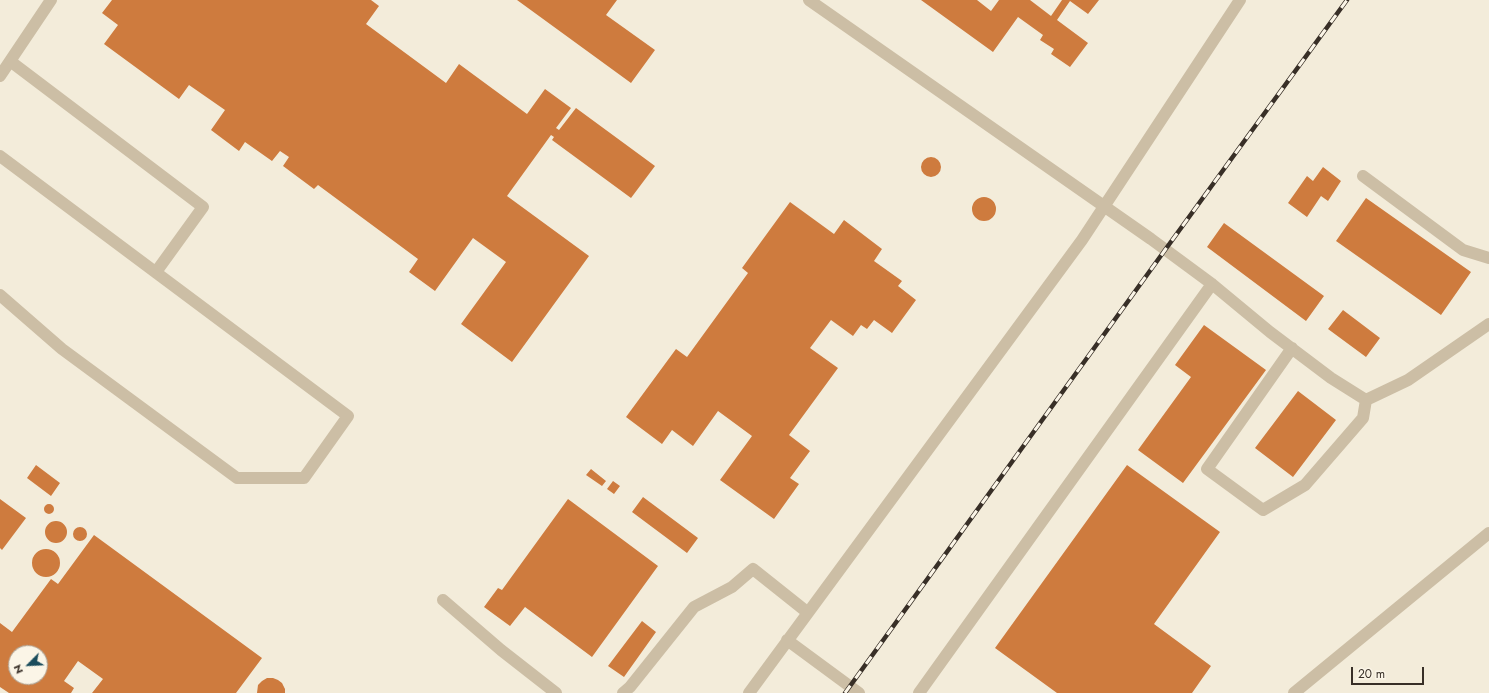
<!DOCTYPE html>
<html>
<head>
<meta charset="utf-8">
<style>
  body { margin:0 }
  #map { position:relative; width:1489px; height:693px; overflow:hidden; background:#f3ecda; font-family:Jost,sans-serif }
  canvas { display:block }
  .north { position:absolute; left:8px; top:645px; width:40px; height:40px; box-sizing:border-box; background:#fbf5e7; border:1px solid #ada69a; border-radius:50%; rotate:246deg; font-size:11px; font-weight:700; line-height:16px; text-align:center; color:#382f27 }
  .north::after { content:''; display:block; margin:auto; width:14px; height:18px; background:#1a4c5c; clip-path:polygon(50% 0,100% 100%,50% 72%,0 100%) }
  .scale { position:absolute; left:1351px; top:667px; width:73px; height:18px; box-sizing:border-box; border:2px solid #382f27; border-top:0; padding-left:5px; font-size:12px; line-height:14px; white-space:nowrap; color:#382f27; -webkit-text-stroke:3px #fbf5e7; paint-order:stroke }
</style>
</head>
<body>
<div id="map">
<canvas width="1489" height="693"></canvas>
<div class="north">N</div>
<div class="scale">20 m</div>
</div>
<script>
const ctx = document.querySelector('canvas').getContext('2d');
ctx.lineJoin = 'round';
function fill(path, color) {
  ctx.fillStyle = color;
  ctx.fill(path, 'evenodd');
}
function poly(rows) {
  const path = new Path2D();
  for (const r of rows) {
    if (r.length === 3) {
      path.moveTo(r[0] + r[2], r[1]);
      path.arc(r[0], r[1], r[2], 0, 2 * Math.PI);
      continue;
    }
    path.moveTo(r[0], r[1]);
    for (let i = 2; i < r.length; i += 2) path.lineTo(r[i], r[i + 1]);
  }
  return path;
}
function strokePath(path, color, width, dash) {
  ctx.strokeStyle = color;
  ctx.lineWidth = width;
  ctx.lineCap = dash ? 'butt' : 'round';
  ctx.setLineDash(dash || []);
  ctx.stroke(path);
}
const building = poly([
  [112,0,371,0,379,6,366,24,446,83,459,64,527,114,545,89,571,108,556,128,559,130,576,108,655,166,631,198,552,140,554,137,551,135,507,196,589,256,512,362,461,324,506,262,473,238,435,291,409,272,418,259,318,185,314,189,283,166,289,157,280,151,272,161,245,142,239,151,211,130,225,110,189,85,179,99,104,44,118,25,102,13],
  [517,0,617,0,606,15,655,50,631,83],
  [921,0,977,0,991,11,999,0,1030,0,1051,16,1062,0,1099,0,1088,14,1070,1,1057,20,1088,43,1070,67,1051,54,1054,49,1040,40,1043,35,1018,17,993,52],
  [931,167,10],
  [1323,167,1341,181,1328,201,1321,196,1307,217,1288,203,1307,176,1313,181],
  [984,209,12],
  [1366,198,1471,272,1441,315,1336,241],
  [790,202,834,234,844,220,882,249,874,261,902,281,898,286,916,300,892,333,874,320,867,329,861,325,853,336,831,320,810,348,838,368,789,435,810,451,790,478,799,484,774,519,720,480,752,436,718,411,693,446,672,430,662,444,626,417,676,349,687,357,748,273,742,268],
  [1224,223,1324,296,1306,321,1207,247],
  [1343,310,1380,338,1366,357,1328,329],
  [1204,325,1266,370,1183,483,1138,450,1191,377,1175,365],
  [1298,391,1336,420,1293,477,1255,448],
  [36,465,60,483,51,496,27,478],
  [1127,465,1220,532,1154,624,1211,666,1192,693,1057,693,995,648],
  [591,469,606,481,602,486,586,475],
  [613,481,620,486,614,494,607,489],
  [643,497,698,538,687,553,632,512],
  [0,499,26,518,2,550,0,548],
  [568,499,658,566,592,657,525,607,510,626,484,607,498,588,502,590],
  [49,509,5],
  [56,532,11],
  [80,534,7],
  [94,535,262,658,236,693,92,693,103,679,78,661,64,681,74,688,71,693,9,693,0,687,0,623,12,632,51,579,58,584],
  [16,653,40,653,40,677,16,677],
  [46,563,14],
  [642,621,656,632,624,677,608,666],
  [267,678,273,678,278,680,282,683,285,689,285,693,257,693,258,685,262,681]
]);
const lane = poly([
  [809,0,1151,239,1212,284,1270,332,1331,378,1366,400,1408,380,1489,324],
  [10,61,203,207,156,272],
  [0,76,51,0],
  [0,156,348,416,304,478,237,478,62,349,0,295],
  [1363,176,1463,250,1489,258],
  [1292,348,1207,469,1263,510,1305,485,1363,418,1366,400],
  [443,600,501,650,556,693],
  [787,640,859,693],
  [623,693,630,687,694,607,732,587,753,569,807,612],
  [749,693,1082,240,1240,0],
  [919,693,1212,284],
  [1294,693,1489,533]
]);
const rail = poly([
  [845,693,1165,250,1347,0]
]);
fill(building, '#ce7b3e');
strokePath(lane, '#ccbea5', 12);
strokePath(rail, '#382f27', 4.5);
strokePath(rail, '#fbf5e7', 3, [9]);
</script>
</body>
</html>
